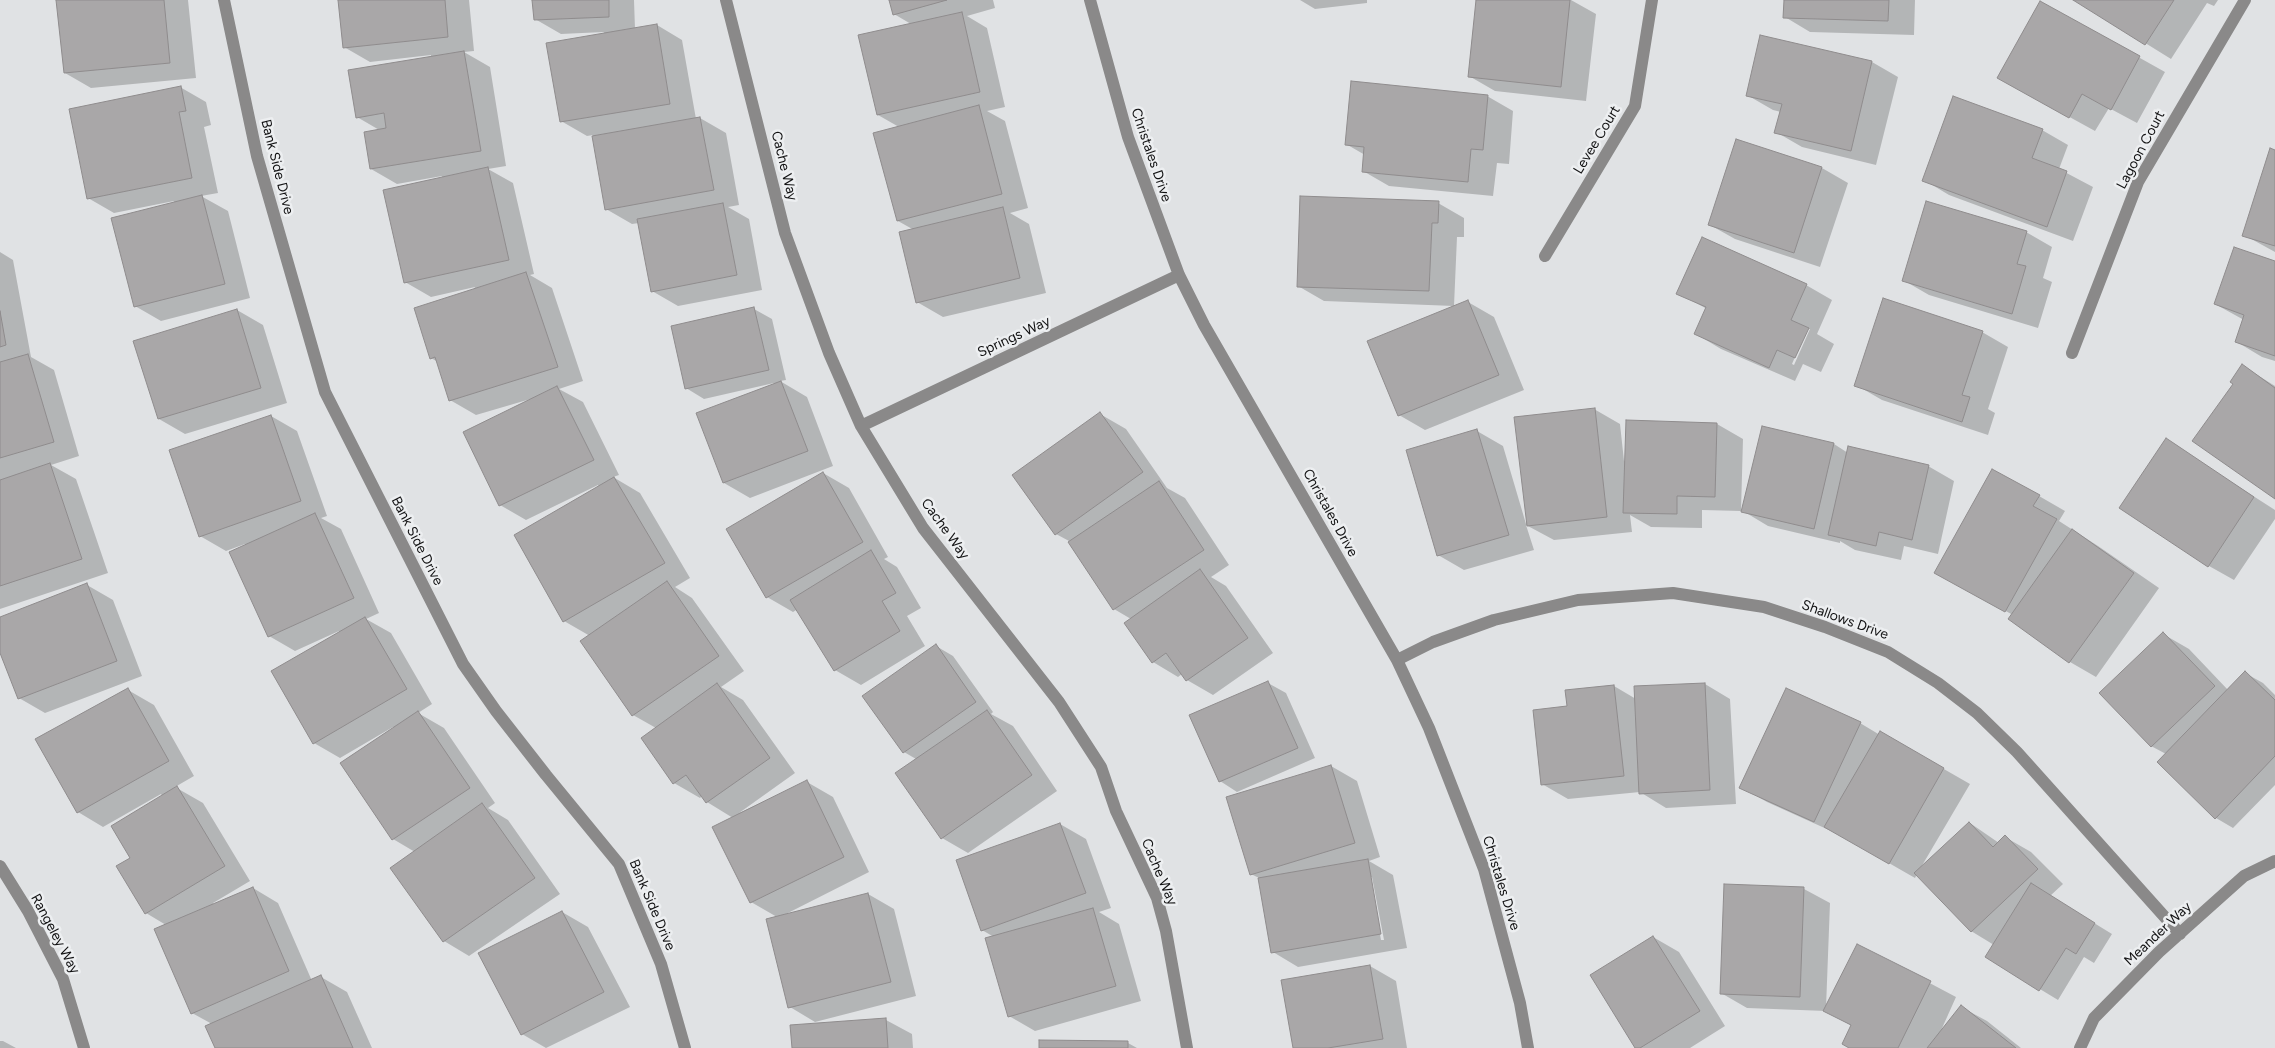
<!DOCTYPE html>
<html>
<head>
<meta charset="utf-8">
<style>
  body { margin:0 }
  canvas { display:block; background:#e0e2e4 }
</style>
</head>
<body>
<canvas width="2275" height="1048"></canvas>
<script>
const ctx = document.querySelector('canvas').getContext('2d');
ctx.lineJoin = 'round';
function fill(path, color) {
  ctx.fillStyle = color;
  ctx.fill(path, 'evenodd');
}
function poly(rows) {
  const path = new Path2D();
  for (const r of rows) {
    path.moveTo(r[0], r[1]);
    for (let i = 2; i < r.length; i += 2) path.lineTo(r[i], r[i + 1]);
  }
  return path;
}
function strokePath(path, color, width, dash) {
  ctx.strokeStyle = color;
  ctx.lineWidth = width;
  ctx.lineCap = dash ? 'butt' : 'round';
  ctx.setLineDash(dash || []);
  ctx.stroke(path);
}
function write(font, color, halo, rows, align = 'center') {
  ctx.font = font + ' Figtree,sans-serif';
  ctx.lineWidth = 5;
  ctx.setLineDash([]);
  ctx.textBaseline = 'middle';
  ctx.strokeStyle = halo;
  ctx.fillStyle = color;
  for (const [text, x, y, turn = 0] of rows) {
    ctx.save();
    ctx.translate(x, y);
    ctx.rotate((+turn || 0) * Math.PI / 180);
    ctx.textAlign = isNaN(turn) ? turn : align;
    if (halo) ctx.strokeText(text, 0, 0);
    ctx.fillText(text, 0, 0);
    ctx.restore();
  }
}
const shadow = poly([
  [58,0,188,0,196,78,91,88,65,73],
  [339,0,469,0,474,51,464,52,490,67,506,166,488,169,513,183,534,274,530,275,552,288,583,381,559,389,583,402,619,475,613,477,640,493,690,578,675,587,692,598,744,671,721,687,743,700,795,773,739,813,807,782,833,797,869,872,782,916,868,894,894,909,916,996,815,1022,790,1007,777,917,751,902,733,818,707,802,702,796,700,798,674,783,656,728,633,715,582,642,590,636,564,621,516,535,599,487,598,485,526,520,500,505,464,433,534,398,476,415,450,400,438,362,431,358,475,287,431,297,405,282,442,176,397,184,371,169,381,131,357,117,431,58,431,55,370,62,344,47],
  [534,0,634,0,635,29,657,25,682,40,696,119,700,118,726,133,739,205,728,207,749,219,762,290,678,306,652,291,639,223,632,224,606,209,593,135,587,136,561,121,604,32,561,34,535,19],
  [890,0,993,0,995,8,967,16,987,28,1005,107,987,111,1005,121,1028,208,1010,213,1029,224,1046,293,943,317,917,302,914,230,898,221,899,127,878,115,911,24,894,14],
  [1300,0,1367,0,1367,3,1315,9],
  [1477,0,1571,0,1596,14,1586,101,1495,91,1469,76],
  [1785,0,1915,0,1914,35,1810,32,1785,17],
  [2076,0,2218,0,2214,6,2207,3,2171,59],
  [2040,2,2165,72,2137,123,2109,108,2095,131,2024,92],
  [1761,36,1872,62,1898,77,1876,165,1802,147,1776,132,1781,112,1773,110,1747,95],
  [180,87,206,102,211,125,204,127,218,193,201,196,228,211,250,298,161,321,135,306,174,201,114,213,88,198],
  [1487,96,1513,111,1509,164,1497,163,1493,196,1389,186,1363,171,1365,155,1346,144],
  [2042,130,2068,145,2059,169,2093,187,2073,241,1949,195,1924,180],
  [1737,141,1822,168,1848,183,1820,267,1735,239,1710,225],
  [2275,151,2275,252,2244,235],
  [1438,203,1464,218,1464,237,1457,237,1454,306,1324,301,1298,286],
  [2026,232,2052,247,2043,278,2052,282,2038,328,1929,295,1903,280],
  [0,252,13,260,31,357,54,370,79,456,51,465,76,479,108,573,0,609],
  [2275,262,2275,361,2262,357,2237,342,2244,320,2215,304],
  [1806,285,1832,300,1817,334,1834,344,1821,372,1803,364,1795,381,1721,349,1696,334,1707,309,1678,293],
  [1807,329,1810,329,1794,365,1792,364],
  [1468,302,1494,317,1524,390,1425,430,1399,415],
  [754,309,772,319,786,380,780,381,807,397,833,466,750,498,724,483,774,383,704,399,686,388],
  [237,310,263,325,287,403,185,434,159,419],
  [1982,332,2008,347,1988,409,1995,413,1988,435,1882,400,1856,385],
  [2243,366,2275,386,2275,498,2235,383],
  [1594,409,1620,424,1624,461,1717,424,1743,439,1741,511,1702,510,1702,528,1651,527,1630,515,1632,532,1554,540,1526,525,1534,550,1464,570,1438,555,1477,431,1503,446,1526,524],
  [1100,414,1126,429,1167,488,1185,498,1229,565,1211,577,1226,586,1273,653,1213,695,1187,680,1182,674,1178,677,1153,662,1131,619,1114,609,1069,541,1056,534],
  [271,416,297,431,327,516,321,518,341,529,379,613,366,619,391,633,432,704,418,713,444,728,495,803,488,808,508,820,560,894,469,956,444,941,415,852,393,839,393,727,340,758,314,743,339,631,295,651,269,636,245,544,226,551,200,536],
  [2166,440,2275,510,2275,519,2234,580,2209,566],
  [1834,444,1848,453,1928,466,1954,481,1938,554,1904,546,1901,560,1855,550,1840,541,1840,543,1768,526,1743,511],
  [823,473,849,488,888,557,884,559,897,567,921,608,907,616,925,646,861,685,835,670,798,609,793,612,767,597],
  [2039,496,2065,511,2059,521,2098,546,2159,588,2096,677,2070,662,2010,619,2013,615,1962,587],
  [87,585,113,600,142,676,45,713,19,698,0,649,0,618],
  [2163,634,2189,649,2228,690,2245,673,2263,683,2275,695,2275,785,2233,828,2216,818,2166,754,2151,746],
  [936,646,953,656,993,712,991,714,1013,726,1057,791,968,853,942,838,916,759,904,752],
  [1268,683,1286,693,1315,758,1237,792,1220,781],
  [1705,684,1730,699,1736,804,1666,808,1640,792,1568,799,1542,784,1614,686,1636,699],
  [128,690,154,705,194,776,175,787,203,803,250,881,213,903,213,905,253,888,278,903,312,981,321,977,347,992,372,1048,216,1048,212,1024,192,1013,166,925,146,913,132,858,162,796,161,794,103,827,78,812],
  [1860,723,1880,735,1881,733,1970,784,1920,869,1970,823,1999,843,2005,837,2031,852,2063,884,2050,896,2112,934,2094,963,2084,957,2058,1000,1987,957,1994,945,1971,931,1917,874,1915,878,1840,835,1767,802,1741,787],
  [1331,766,1357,781,1380,857,1369,861,1393,875,1407,948,1298,967,1273,952,1259,878,1251,874],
  [1370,877,1372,877,1384,940,1381,940],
  [1060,824,1086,839,1111,908,1099,912,1119,924,1141,1001,1035,1031,1009,1016,994,937,982,930],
  [1804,889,1830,903,1826,1008,1858,945,1956,997,1939,1035,1961,1007,1987,1021,2021,1048,1851,1048,1852,1026,1826,1011,1747,1008,1721,993],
  [562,912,588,927,630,1007,546,1048,522,1034],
  [1653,937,1679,952,1725,1026,1690,1048,1637,1048],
  [1370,966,1396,981,1407,1048,1294,1048],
  [886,1020,912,1034,913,1048,793,1048],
  [0,1041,3,1041,16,1048,0,1048],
  [1128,1043,1137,1048,1040,1048]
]);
const building = poly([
  [56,0,164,0,170,63,64,73,56,0],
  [338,0,445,0,448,37,343,48,338,0],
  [532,0,609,0,609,17,534,20,532,0],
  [889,0,947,0,893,15,889,0],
  [1476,0,1570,0,1561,87,1468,77,1476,0],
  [1784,0,1889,0,1888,21,1783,18,1784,0],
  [2073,0,2174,0,2145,45,2073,0],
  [2040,1,2140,56,2111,110,2082,94,2069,118,1997,78,2040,1],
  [962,12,980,92,877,115,858,35,962,12],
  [657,24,670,104,560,122,546,43,657,24],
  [1760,35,1872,61,1851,151,1774,133,1782,104,1746,96,1760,35],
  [464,51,481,151,370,169,364,132,386,128,384,113,356,118,348,70,464,51],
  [1351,81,1488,95,1483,150,1471,149,1468,182,1362,172,1364,147,1345,145,1351,81],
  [181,86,186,111,179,112,192,178,87,199,69,109,181,86],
  [1953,96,2043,129,2032,158,2067,171,2047,227,1922,181,1953,96],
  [979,105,1002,194,897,221,873,133,979,105],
  [700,117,714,190,605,210,592,136,700,117],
  [1736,139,1822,167,1794,253,1708,225,1736,139],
  [2270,148,2275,150,2275,246,2242,236,2270,148],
  [488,167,509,260,404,283,383,190,488,167],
  [202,195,225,284,134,307,111,218,202,195],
  [1300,196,1439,201,1438,223,1432,223,1429,291,1297,287,1300,196],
  [1926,201,2027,231,2017,264,2026,266,2012,314,1902,281,1926,201],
  [723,203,737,275,651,292,637,219,723,203],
  [1003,207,1020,278,916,303,899,232,1003,207],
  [1702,237,1807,284,1791,320,1809,328,1795,358,1777,350,1769,368,1694,334,1706,307,1676,294,1702,237],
  [2234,247,2275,261,2275,356,2235,342,2244,315,2214,304,2234,247],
  [526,272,558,367,449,401,435,357,430,359,414,308,526,272],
  [1883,298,1983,331,1962,395,1970,397,1962,422,1854,386,1883,298],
  [1468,300,1499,375,1398,416,1367,341,1468,300],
  [754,307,769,370,685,389,671,326,754,307],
  [237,309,261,388,158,419,133,341,237,309],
  [0,311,6,345,0,347,0,311],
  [28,354,54,442,0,458,0,362,28,354],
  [2242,364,2275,388,2275,499,2192,441,2233,384,2230,382,2242,364],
  [781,381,808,451,723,483,696,413,781,381],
  [557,386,594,460,499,506,463,432,557,386],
  [1595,408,1607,517,1527,526,1514,417,1595,408],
  [1100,412,1143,472,1055,535,1012,475,1100,412],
  [271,415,301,501,199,537,169,450,271,415],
  [1626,420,1717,423,1715,497,1677,496,1677,514,1623,513,1626,420],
  [1762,426,1834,443,1814,529,1741,512,1762,426],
  [1477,429,1509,535,1437,556,1406,450,1477,429],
  [2166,438,2254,497,2208,567,2119,508,2166,438],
  [1848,446,1929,465,1912,540,1879,532,1876,546,1828,535,1848,446],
  [50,463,82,559,0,586,0,480,50,463],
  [1992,469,2040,495,2033,506,2057,519,2005,612,1934,573,1992,469],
  [823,472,863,542,766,598,726,529,823,472],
  [614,477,665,563,563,622,514,535,614,477],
  [1159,481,1204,550,1113,610,1068,542,1159,481],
  [315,513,354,598,268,637,229,552,315,513],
  [2072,529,2134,573,2069,663,2008,619,2072,529],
  [871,550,896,593,882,601,900,631,834,671,790,600,871,550],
  [1200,569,1248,638,1186,681,1166,653,1152,663,1124,623,1200,569],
  [667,581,719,656,632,716,580,641,667,581],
  [87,583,117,661,18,699,0,653,0,617,87,583],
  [365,617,407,689,313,744,271,671,365,617],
  [2163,632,2215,686,2151,747,2099,693,2163,632],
  [936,644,976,702,903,753,862,696,936,644],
  [2245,671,2275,700,2275,756,2215,819,2157,762,2245,671],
  [1268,681,1298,748,1219,782,1189,715,1268,681],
  [717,683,770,758,706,803,686,775,673,784,641,738,717,683],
  [1705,683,1710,790,1639,794,1634,686,1705,683],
  [1614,685,1624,776,1541,785,1533,710,1567,706,1565,690,1614,685],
  [128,688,169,761,77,813,35,739,128,688],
  [1786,688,1861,722,1814,822,1739,788,1786,688],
  [987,710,1032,775,941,839,895,773,987,710],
  [418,711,470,788,392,840,340,763,418,711],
  [1880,731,1944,768,1889,864,1824,827,1880,731],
  [1331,765,1355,843,1250,875,1226,797,1331,765],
  [807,780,844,857,750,903,712,827,807,780],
  [177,786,225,866,145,914,116,866,130,858,111,826,177,786],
  [482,803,535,878,443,942,390,868,482,803],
  [1969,822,1993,847,2005,835,2038,869,1971,932,1914,873,1969,822],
  [1060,823,1086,893,981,931,956,860,1060,823],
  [1368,859,1381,934,1271,953,1258,878,1368,859],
  [2031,883,2095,923,2076,954,2066,948,2039,991,1985,957,2031,883],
  [1724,884,1804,887,1800,997,1720,994,1724,884],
  [253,887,289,971,191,1014,154,929,253,887],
  [868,893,891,982,788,1008,766,919,868,893],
  [1093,908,1116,986,1008,1017,985,938,1093,908],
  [562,911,604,992,521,1035,478,953,562,911],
  [1653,936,1700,1011,1640,1048,1635,1048,1590,975,1653,936],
  [1857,944,1931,981,1898,1048,1849,1048,1842,1044,1851,1025,1823,1011,1857,944],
  [1370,965,1383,1039,1328,1048,1293,1048,1281,980,1370,965],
  [321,975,353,1048,215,1048,205,1026,321,975],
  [1961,1005,2016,1048,1927,1048,1961,1005],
  [886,1018,888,1048,792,1048,790,1025,886,1018],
  [1039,1040,1128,1041,1128,1048,1039,1048,1039,1040]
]);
const minor = poly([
  [224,0,257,156,325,392,463,664,496,711,546,775,619,864,661,964,685,1048],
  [726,0,785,233,829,353,861,426,923,528,1059,702,1101,767,1116,811,1157,898,1166,931,1187,1048],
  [1090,0,1128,137,1179,275,1204,325,1397,660,1429,728,1484,869,1520,1003,1528,1048],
  [1545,256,1635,106,1652,0],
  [2072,353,2138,182,2245,0],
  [861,426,1179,275],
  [1397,660,1433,642,1494,620,1578,600,1673,593,1764,607,1825,627,1888,652,1938,683,1977,713,2017,752,2180,934],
  [0,866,28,911,63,979,84,1048],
  [2080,1048,2094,1018,2159,952,2244,876,2275,861]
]);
const streetNames = [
  ["Levee Court",1597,140,-59],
  ["Lagoon Court",2141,150,-62],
  ["Christales Drive",1151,155,71],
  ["Cache Way",784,166,76],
  ["Bank Side Drive",277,167,76],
  ["Springs Way",1014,337,-25],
  ["Christales Drive",1330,513,61],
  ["Cache Way",945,529,54],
  ["Bank Side Drive",417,541,63],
  ["Shallows Drive",1845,620,20],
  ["Cache Way",1159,872,67],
  ["Christales Drive",1501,883,73],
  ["Bank Side Drive",652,905,67],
  ["Rangeley Way",55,934,62],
  ["Meander Way",2158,934,-43]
];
fill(shadow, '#0003');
fill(building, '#a9a7a8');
strokePath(building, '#8f8c8d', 1);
strokePath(minor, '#8a8989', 12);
write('14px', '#111112', '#edeff1', streetNames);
</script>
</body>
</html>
